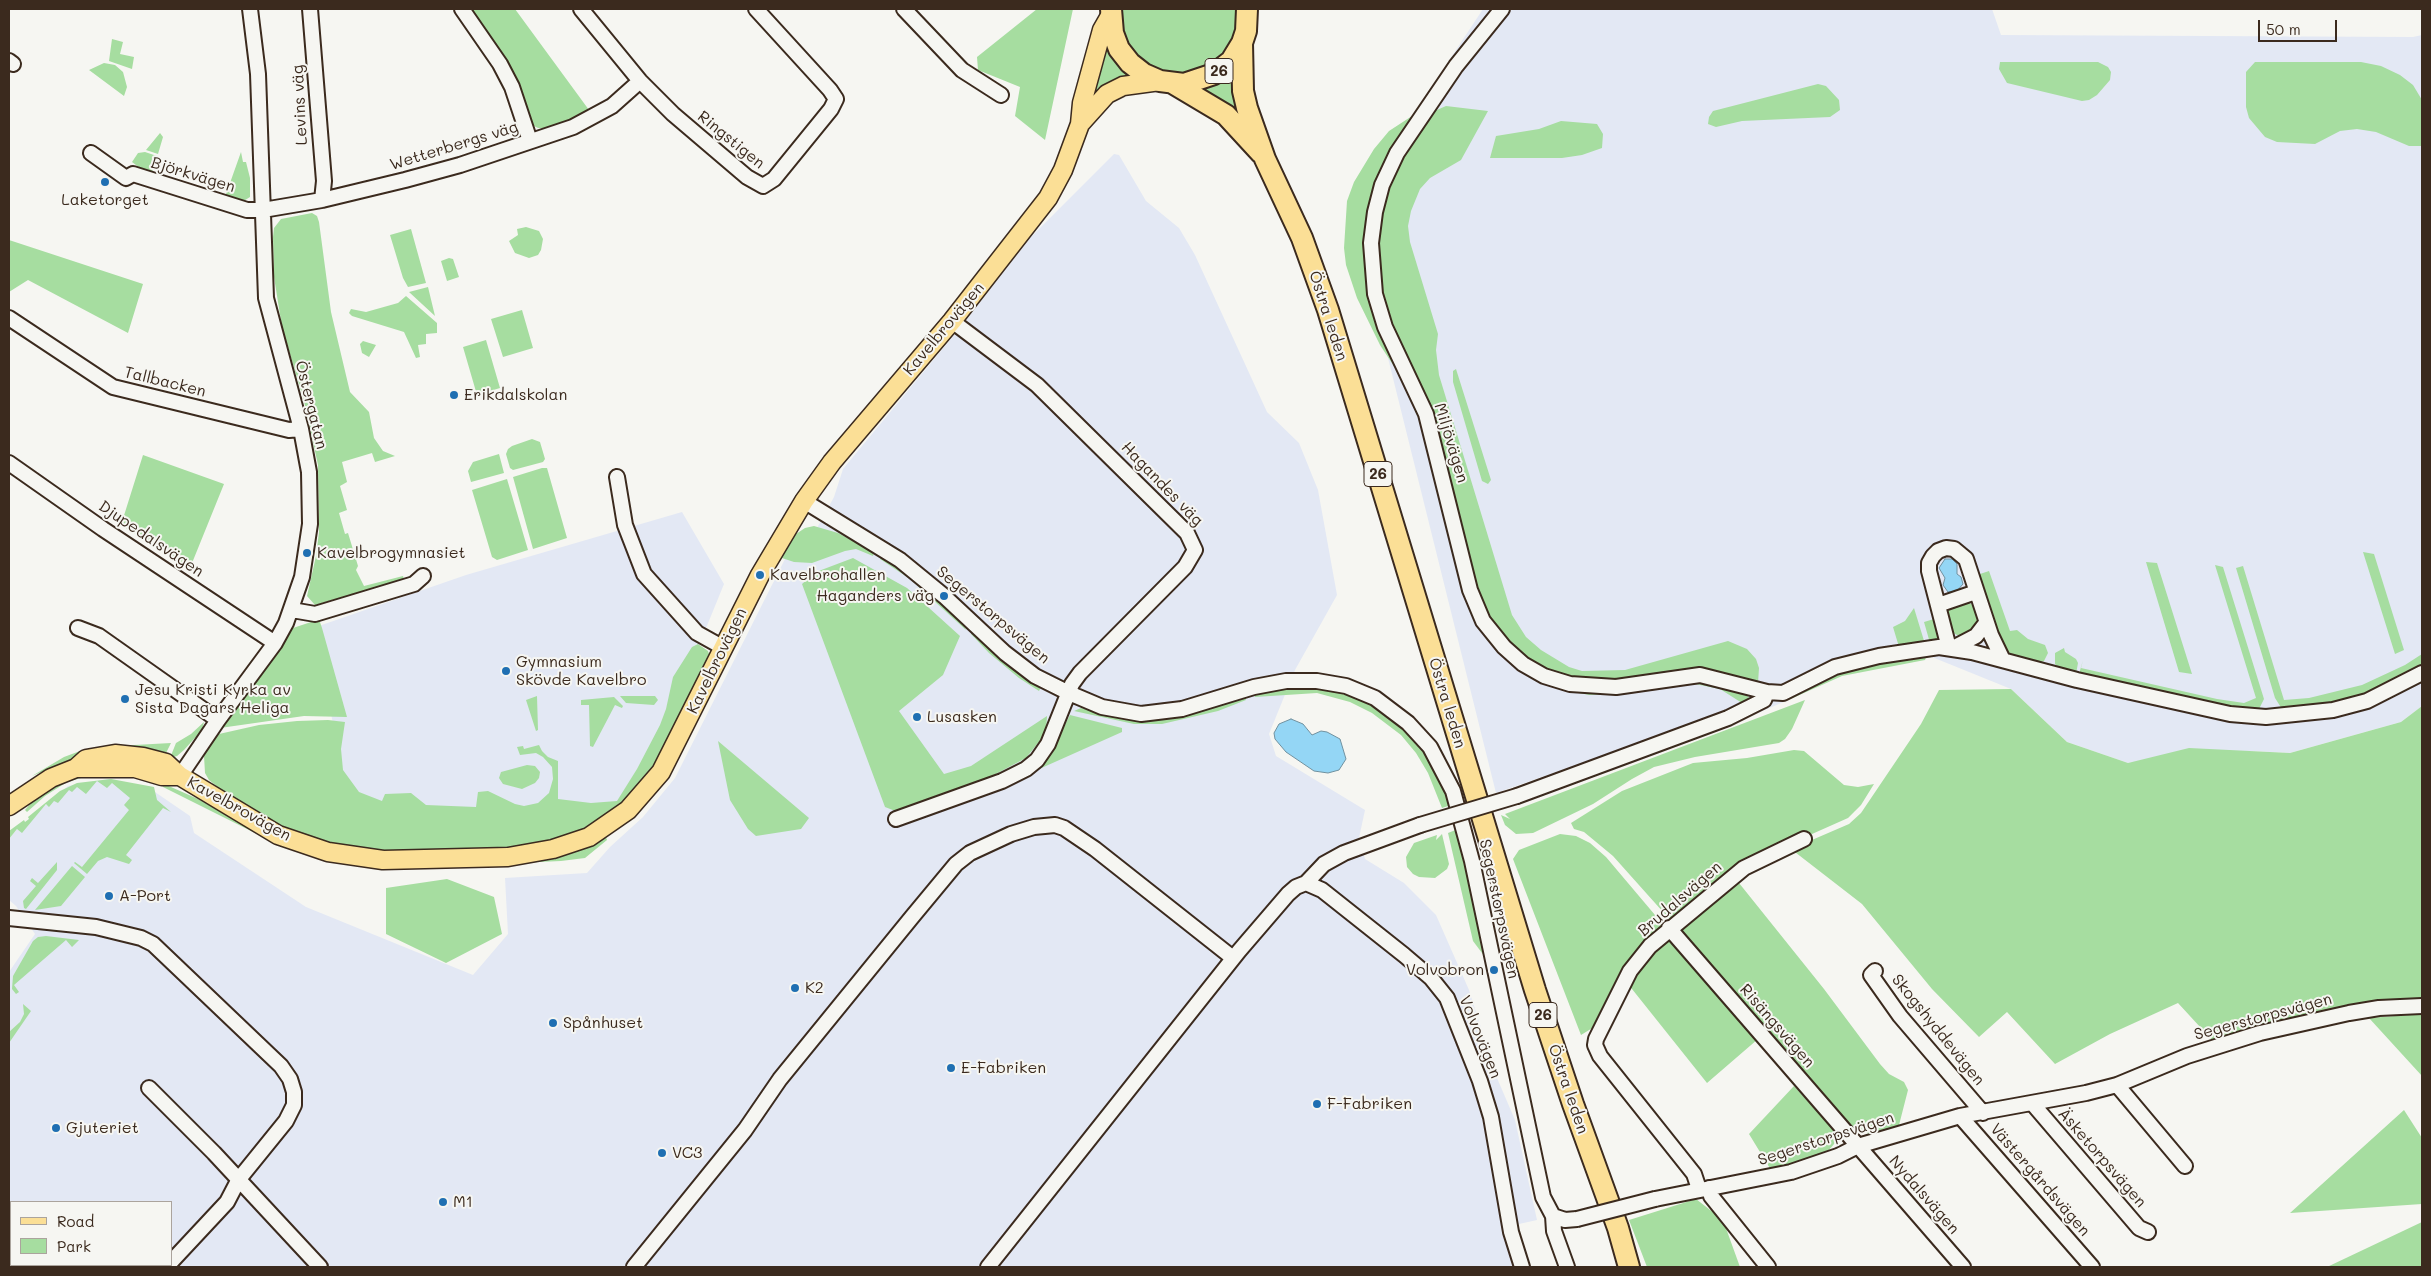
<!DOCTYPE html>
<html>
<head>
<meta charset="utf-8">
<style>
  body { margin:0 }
  #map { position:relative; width:2431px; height:1276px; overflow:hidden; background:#f6f6f2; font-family:Mali,sans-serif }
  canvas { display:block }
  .frame { position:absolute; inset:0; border:10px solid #3b2a1e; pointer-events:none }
  .legend { position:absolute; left:10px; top:1201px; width:162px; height:65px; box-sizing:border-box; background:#f6f6f2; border:1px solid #aba49d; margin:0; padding:6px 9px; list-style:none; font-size:15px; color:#3b2a1e }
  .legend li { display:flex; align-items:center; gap:10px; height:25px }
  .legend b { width:25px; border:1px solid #aba49d }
  .scale { position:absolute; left:2258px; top:20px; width:79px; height:22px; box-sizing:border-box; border:2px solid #3b2a1e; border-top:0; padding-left:6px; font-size:15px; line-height:18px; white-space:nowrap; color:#3b2a1e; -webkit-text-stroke:4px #f6f6f2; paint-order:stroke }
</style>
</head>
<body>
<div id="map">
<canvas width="2431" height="1276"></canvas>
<div class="frame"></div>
<ul class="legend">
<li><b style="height:6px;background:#fbdf96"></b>Road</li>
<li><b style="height:14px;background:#a6dda0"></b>Park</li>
</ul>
<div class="scale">50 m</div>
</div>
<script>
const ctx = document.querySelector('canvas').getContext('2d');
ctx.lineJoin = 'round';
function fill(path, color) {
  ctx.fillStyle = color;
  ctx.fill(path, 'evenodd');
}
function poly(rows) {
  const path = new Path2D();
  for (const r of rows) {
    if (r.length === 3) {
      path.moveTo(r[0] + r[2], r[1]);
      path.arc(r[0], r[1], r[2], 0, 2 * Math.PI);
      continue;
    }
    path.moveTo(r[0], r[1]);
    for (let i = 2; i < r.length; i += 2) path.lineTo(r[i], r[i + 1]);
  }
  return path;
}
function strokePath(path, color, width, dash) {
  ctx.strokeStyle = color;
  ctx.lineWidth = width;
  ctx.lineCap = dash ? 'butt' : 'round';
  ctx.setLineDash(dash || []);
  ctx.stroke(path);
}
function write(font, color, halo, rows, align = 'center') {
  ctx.font = font + ' Mali,sans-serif';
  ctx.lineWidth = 4;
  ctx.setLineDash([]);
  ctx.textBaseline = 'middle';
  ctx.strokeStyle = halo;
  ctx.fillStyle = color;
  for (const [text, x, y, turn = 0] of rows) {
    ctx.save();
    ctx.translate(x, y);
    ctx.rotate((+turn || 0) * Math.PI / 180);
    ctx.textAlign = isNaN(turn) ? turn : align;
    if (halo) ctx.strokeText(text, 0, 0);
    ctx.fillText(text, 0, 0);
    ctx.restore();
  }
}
const built = poly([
  [1483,9,1992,9,2001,35,2413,37,2422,35,2422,706,2401,722,2290,753,2252,751,2159,758,2128,763,2067,742,2011,689,1927,655,1858,667,1813,685,1786,701,1748,717,1740,708,1496,793,1351,209],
  [1114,154,1119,155,1146,201,1179,228,1195,255,1267,412,1299,443,1318,490,1337,595,1295,670,1269,734,1276,756,1365,810,1359,838,1365,859,1404,883,1436,915,1469,990,1497,1078,1515,1120,1537,1220,1519,1224,1520,1267,9,1267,9,972,35,934,16,906,9,900,9,839,17,829,68,786,109,779,152,790,190,816,194,833,306,907,473,975,508,934,505,878,587,873,610,847,643,817,675,778,786,557,817,528,834,497,843,469,964,323,1031,237],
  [11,1202,171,1202,171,1265,11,1265],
  [682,512,724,584,671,714,618,808,485,827,360,801,341,770,316,627,466,575]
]);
const green = poly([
  [465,9,515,9,589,110,562,124,546,128,538,128,530,124],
  [1037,9,1073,9,1045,140,1015,116,1020,87,978,70,977,57],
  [1117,9,1243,9,1232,50,1199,75,1158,74,1126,49],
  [1107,30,1138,75,1088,106],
  [112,39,123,42,120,54,134,57,132,69,109,61],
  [1238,58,1247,126,1206,96,1200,86],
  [2000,62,2098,62,2108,67,2111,72,2110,80,2097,95,2089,100,2082,101,2007,83,1999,69],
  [2255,62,2361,62,2381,66,2400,75,2413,85,2422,100,2422,146,2409,146,2376,132,2357,129,2340,131,2315,144,2277,142,2265,137,2249,118,2246,107,2246,72],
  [104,63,115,65,123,72,127,87,124,96,89,70],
  [1818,84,1826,86,1839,100,1840,110,1830,117,1742,121,1716,127,1708,124,1709,117,1713,111],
  [1446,106,1488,111,1461,160,1430,178,1420,189,1411,211,1408,226,1410,242,1438,334,1436,350,1439,375,1512,615,1526,637,1541,650,1569,667,1582,671,1625,670,1728,641,1747,649,1756,659,1759,668,1758,683,1642,678,1597,682,1571,679,1546,670,1528,660,1510,646,1484,611,1477,595,1437,433,1389,324,1380,289,1376,258,1378,227,1388,188,1403,155,1430,113],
  [1412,116,1414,117,1392,150,1366,253,1417,406,1489,638,1566,688,1590,692,1616,692,1690,681,1705,682,1745,693,1749,698,1749,701,1742,703,1720,689,1695,684,1611,694,1589,695,1565,690,1546,684,1515,667,1487,640,1474,621,1460,581,1425,434,1401,377,1380,345,1357,298,1346,265,1344,248,1347,201,1354,182,1374,149,1389,131],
  [1561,121,1597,124,1603,134,1602,148,1582,155,1562,158,1490,158,1496,136,1539,129],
  [160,133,163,137,158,154,146,150],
  [145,152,157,156,152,172,140,168,132,162,138,153],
  [241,152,243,162,246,162,250,178,250,197,242,202,225,197],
  [312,213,317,216,319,222,331,312,350,392,369,412,374,438,383,451,395,456,375,462,372,453,342,462,347,482,340,486,347,510,339,513,345,534,348,533,358,566,356,570,364,586,403,576,404,579,315,605,307,596,316,556,319,532,318,465,304,401,282,327,274,277,273,237,274,228,281,219],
  [526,227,539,231,543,239,541,250,538,255,529,258,515,253,509,241,518,235,517,229],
  [411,229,426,283,408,287,403,278,390,235],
  [9,240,143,284,128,333,28,280,9,292],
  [449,258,453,259,459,277,447,281,441,261],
  [428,287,435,316,409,292],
  [406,296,437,323,437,333,426,334,426,344,418,345,420,357,416,358,404,332,352,316,349,313,351,309,366,312,398,303],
  [522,310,533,348,503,357,491,319],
  [486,340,500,388,477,395,463,347],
  [363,341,376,345,369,357,362,353,360,344],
  [1456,369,1491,480,1488,484,1482,481,1453,382,1453,371],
  [532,439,540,442,545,459,543,462,513,470,510,468,506,454,508,449,512,446],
  [499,454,504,473,471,482,468,471,473,462],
  [143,455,224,484,190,568,121,525],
  [542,468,547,468,567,538,533,549,513,477],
  [507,479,528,550,497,560,492,557,472,490],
  [814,526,838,533,874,552,873,556,856,549,845,551,812,563,794,562,779,557,793,536,805,528],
  [2363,552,2374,554,2404,650,2395,654],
  [882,556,902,569,961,619,966,630,910,579,880,559],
  [853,558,907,588,960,636,943,675,899,711,944,774,971,766,1047,716,1046,733,1026,758,988,778,898,812,885,807,802,584,816,572],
  [2146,562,2157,563,2192,674,2179,672],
  [2215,565,2223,567,2264,699,2259,709,2235,709,2079,674,2083,660,2081,668,2217,699,2244,703,2256,698],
  [2243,566,2284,700,2309,698,2362,685,2405,665,2422,654,2422,666,2374,691,2339,703,2282,709,2275,698,2236,568],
  [1989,571,2010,631,2017,630,2028,639,2045,645,2048,653,2044,661,2038,663,2007,655,2001,648,1978,579,1980,574],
  [1963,619,17],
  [1914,608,1925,644,1899,647,1893,627,1905,621],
  [1934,619,1938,621,1939,638,1930,643,1924,622],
  [311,622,320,622,322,628,347,717,304,716,220,728,290,629],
  [973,631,1023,676,1041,687,1039,691,1019,678,989,653,971,634],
  [698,644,708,651,711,660,659,765,624,807,577,836,500,850,383,853,345,848,287,831,242,807,209,780,205,773,204,756,208,746,219,734,259,725,297,721,328,720,345,722,341,749,343,770,359,792,382,801,385,794,411,793,426,805,476,807,478,792,488,791,515,804,524,806,538,803,549,793,553,779,552,767,543,757,536,753,520,755,517,747,523,746,524,749,539,745,542,751,548,757,558,761,558,799,591,803,617,801,637,769,660,725,666,709,673,677,692,647],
  [2064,648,2065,652,2076,659,2078,663,2076,674,2060,669,2055,664,2055,653],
  [1927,655,1925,660,1842,676,1786,701,1829,676,1858,667],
  [1308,686,1333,689,1351,695,1379,708,1399,723,1420,744,1435,768,1451,805,1442,808,1428,773,1416,753,1401,735,1372,713,1350,702,1317,693,1255,697,1254,693,1279,687],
  [2011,689,2067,742,2128,763,2189,748,2290,753,2401,722,2422,706,2422,1000,2313,1014,2265,1024,2212,1040,2178,1003,2110,1034,2055,1064,2007,1012,1979,1037,1932,989,1862,904,1791,849,1849,824,1861,813,1921,724,1939,690],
  [537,696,538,730,536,731,526,700],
  [620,696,655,696,658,700,654,705,626,703],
  [1245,696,1246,700,1218,711,1162,724,1134,724,1074,711,1081,708,1118,717,1162,720,1184,716],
  [614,697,623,706,622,708,615,705,593,747,590,746,589,705,581,705,581,700],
  [1805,700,1792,729,1785,739,1779,743,1695,757,1654,767,1632,779,1593,804,1533,833,1516,834,1505,825,1501,815,1510,819,1505,814],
  [1070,715,1122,728,1122,732,1028,774,1049,756],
  [204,722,202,730,184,750,177,756,170,758,176,743,191,734],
  [718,741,809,818,801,829,756,836,748,829,730,800],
  [171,743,164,757,79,756,32,776,64,757,80,751,98,747],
  [1794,750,1804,751,1844,785,1858,787,1874,784,1861,805,1848,818,1803,838,1672,922,1613,856,1584,832,1574,829,1571,823,1622,791,1693,763,1747,758],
  [527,765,535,766,540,772,539,778,535,783,522,789,503,784,499,778,501,772],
  [124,773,155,780,154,783,128,776,88,776,67,782,45,796,27,812,25,810,38,795,52,786,83,774],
  [111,779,154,787,157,800,171,812,163,808,126,855,132,860,129,864,107,857,98,861,87,874,74,863,75,862,82,867,129,810,124,805,130,798,112,783,107,788,97,781,86,794,77,787,72,792,69,790,58,803,54,801,49,807,46,804,22,833,17,829,9,839,9,831,24,820,25,822,29,819,28,817,60,791,77,783],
  [162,783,198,799,261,834,303,851,535,861,569,854,606,837,607,840,585,858,561,861,385,869,355,866,328,860,275,843,163,787],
  [1458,829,1473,897,1485,957,1473,941,1448,833],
  [1442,834,1449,864,1447,869,1435,878,1419,877,1413,874,1407,867,1406,857,1414,843,1437,835,1436,840],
  [1560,834,1576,836,1590,843,1606,857,1666,928,1622,980,1594,1027,1581,1035,1513,859,1519,850],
  [57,862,57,870,26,909,24,908,23,901,36,886,30,881,32,878,38,883],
  [72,866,85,877,61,906,35,910],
  [1735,878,1824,989,1880,1064,1889,1074,1904,1082,1908,1090,1898,1129,1874,1135,1855,1130,1838,1117,1676,927],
  [447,879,494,897,502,934,446,963,386,934,386,888],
  [46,936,79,940,72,947,66,940,14,985,19,992,16,994,12,989,13,976,33,941,38,937],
  [1665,941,1677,943,1758,1039,1707,1083,1628,984,1652,950],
  [23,1004,31,1011,9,1043,9,1032,20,1022,24,1014],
  [2422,1014,2422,1076,2369,1018],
  [1794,1086,1840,1137,1823,1157,1771,1170,1749,1134],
  [2404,1110,2422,1138,2422,1204,2290,1213],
  [1696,1199,1723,1220,1740,1267,1647,1267,1629,1220],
  [2422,1222,2422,1267,2327,1267]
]);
const water = poly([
  [1945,559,1952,559,1957,564,1957,574,1961,577,1963,584,1956,592,1948,592,1943,585,1945,578,1939,568,1945,559],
  [1291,719,1303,724,1312,735,1321,731,1327,732,1340,739,1346,759,1339,770,1328,773,1314,771,1286,752,1275,739,1274,733,1279,724,1291,719]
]);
const minor = poly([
  [310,9,324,181,322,200],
  [462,9,500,64,512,87,530,141],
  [581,9,640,81,673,114,747,177,763,186,774,179,831,109,836,99,830,90,756,9],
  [904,9,962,70,1001,95],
  [1502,9,1456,66,1397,153,1382,185,1375,212,1371,243,1375,294,1385,327,1426,414,1470,590,1483,621,1504,647,1523,664,1544,676,1570,684,1616,687,1700,675,1767,692],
  [9,61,13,64],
  [91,153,126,178,133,174,247,210,263,210,322,200,405,180,460,165,573,127,612,106,640,81],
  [9,318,113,387,289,430,301,429],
  [9,463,103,529,275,643],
  [617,477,625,525,644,574,697,633,724,648],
  [804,501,900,560,944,596,1005,653,1035,676,1069,693,1102,707,1141,714,1182,709,1254,687,1286,681,1317,681,1346,686,1375,698,1408,723,1430,747,1453,791,1472,861,1543,1197,1553,1216,1565,1220,1577,1219],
  [1938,605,1976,592],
  [292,610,315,614,414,584,423,576],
  [78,628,99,636,218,720],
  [1949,648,1929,571,1929,563,1933,556,1938,551,1946,548,1954,549,1966,559,1991,635,2003,660],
  [1953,648,1976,636,1986,623],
  [180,776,218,720,275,643,286,623,302,577,310,524,309,472,301,429,266,298,258,74,250,9],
  [1517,796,1728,718,1764,700,1767,692,1783,693,1835,667,1879,656,1939,647,1972,652,2077,680,2230,714,2266,717,2333,710,2367,701,2422,673],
  [896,819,1002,781,1026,769,1037,760,1048,744,1072,684,1080,673,1185,567,1195,550,1187,533,1037,385,952,321],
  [1306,883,1322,890,1404,955,1431,978,1447,998,1480,1081,1491,1117,1511,1232,1522,1267],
  [9,918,96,927,141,938,153,944,281,1066,290,1079,294,1092,294,1105,286,1121,239,1179,227,1202,171,1262],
  [1669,928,1963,1267],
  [1875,971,1871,975,1900,1016,1983,1113],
  [2117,1085,2185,1166],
  [149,1088,214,1153,320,1267],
  [2032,1103,2139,1228,2148,1232],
  [1960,1116,2092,1267],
  [1709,1188,1711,1196,1768,1267],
  [1699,1189,1694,1174,1600,1056,1595,1045,1596,1039,1630,971,1650,946,1744,868,1804,839],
  [1655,1199,1791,1172,1838,1156,1858,1146,1960,1116,2086,1093,2117,1085,2187,1056,2260,1033,2349,1013,2379,1008,2422,1006],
  [1553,1216,1554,1231,1567,1267],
  [634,1267,745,1130,780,1079,912,917,956,864,970,853,1011,834,1034,827,1055,825,1064,828,1095,849,1233,958],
  [988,1267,1239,951,1288,894,1296,887,1306,883,1324,864,1344,853,1420,825]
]);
const major = poly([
  [1080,124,1107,94,1123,86,1160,81],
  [79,768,135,768,162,776,180,776],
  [9,806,51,778,76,768,86,759,115,754,143,757,166,763,180,776,278,835,328,852,383,860,508,857,553,849,589,837,628,810,661,772,760,575,804,501,832,462,952,321,1048,198,1063,170,1080,124,1082,103,1102,30,1110,16]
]);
const highway = poly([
  [1111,9,1113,33,1119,49,1130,63,1144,74,1160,81,1184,84,1214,74,1231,61,1242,43,1246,31,1247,9],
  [1242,43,1243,91,1247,108,1265,159,1302,238,1328,310,1535,990,1573,1104,1618,1228,1629,1267],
  [1174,84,1226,115,1261,153]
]);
const minorBridge = poly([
  [1420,825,1517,796],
  [1577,1219,1655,1199]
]);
const markers = [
  [105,182,5,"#1f6fb2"],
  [454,395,5,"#1f6fb2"],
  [307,553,5,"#1f6fb2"],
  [760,575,5,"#1f6fb2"],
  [944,596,5,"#1f6fb2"],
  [506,671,5,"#1f6fb2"],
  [125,699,5,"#1f6fb2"],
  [917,717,5,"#1f6fb2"],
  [109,896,5,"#1f6fb2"],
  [1494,970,5,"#1f6fb2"],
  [795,988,5,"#1f6fb2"],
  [553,1023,5,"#1f6fb2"],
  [951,1068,5,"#1f6fb2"],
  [1317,1104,5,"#1f6fb2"],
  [56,1128,5,"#1f6fb2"],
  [662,1153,5,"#1f6fb2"],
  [443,1202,5,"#1f6fb2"]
];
const shields = [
  [1219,71,28],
  [1378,474,28],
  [1543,1015,28]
];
const shieldNames = [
  ["26",1219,71],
  ["26",1378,474],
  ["26",1543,1015]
];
const streetNames = [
  ["Levins väg",300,105,-93],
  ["Ringstigen",731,140,39],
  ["Wetterbergs väg",454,146,-17],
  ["Björkvägen",193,175,17],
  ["Östra leden",1328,316,72],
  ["Kavelbrovägen",944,329,-50],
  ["Tallbacken",165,382,14],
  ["Östergatan",311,405,76],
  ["Miljövägen",1451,443,73],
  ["Hagandes väg",1162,484,46],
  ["Djupedalsvägen",151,539,34],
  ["Segerstorpsvägen",993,615,40],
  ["Kavelbrovägen",717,661,-64],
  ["Östra leden",1447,703,73],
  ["Kavelbrovägen",239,809,29],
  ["Brudalsvägen",1680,899,-41],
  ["Segerstorpsvägen",1499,909,78],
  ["Segerstorpsvägen",2263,1017,-15],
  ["Risängsvägen",1777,1026,49],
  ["Skogshyddevägen",1938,1030,51],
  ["Volvovägen",1480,1037,68],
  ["Östra leden",1568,1089,71],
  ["Segerstorpsvägen",1826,1139,-18],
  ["Äsketorpsvägen",2102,1158,49],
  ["Västergårdsvägen",2040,1180,49],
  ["Nydalsvägen",1924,1195,49]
];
const poiNames = [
  ["Laketorget",105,200,"center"],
  ["Erikdalskolan",464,395],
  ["Kavelbrogymnasiet",317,553],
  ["Kavelbrohallen",770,575],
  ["Haganders väg",934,596,"right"],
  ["Gymnasium",516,662],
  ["Skövde Kavelbro",516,680],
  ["Jesu Kristi Kyrka av",135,690],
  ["Sista Dagars Heliga",135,708],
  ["Lusasken",927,717],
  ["A-Port",119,896],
  ["Volvobron",1484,970,"right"],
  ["K2",805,988],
  ["Spånhuset",563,1023],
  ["E-Fabriken",961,1068],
  ["F-Fabriken",1327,1104],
  ["Gjuteriet",66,1128],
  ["VC3",672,1153],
  ["M1",453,1202]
];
fill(built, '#e3e8f4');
fill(green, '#a6dda0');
fill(water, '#94d6f5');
strokePath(water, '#70919f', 1);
strokePath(minor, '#3b2a1e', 18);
strokePath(major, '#3b2a1e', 21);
strokePath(highway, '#3b2a1e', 24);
strokePath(minor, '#f6f6f2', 14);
strokePath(major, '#fbdf96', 18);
strokePath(highway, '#fbdf96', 20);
strokePath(minorBridge, '#3b2a1e', 18, []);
strokePath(minorBridge, '#f6f6f2', 14);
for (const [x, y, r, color] of markers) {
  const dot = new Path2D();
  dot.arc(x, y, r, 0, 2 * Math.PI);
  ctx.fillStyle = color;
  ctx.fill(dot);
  strokePath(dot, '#f6f6f2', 2);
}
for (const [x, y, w] of shields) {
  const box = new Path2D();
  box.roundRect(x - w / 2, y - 12.5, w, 25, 4);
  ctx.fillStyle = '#f6f6f2';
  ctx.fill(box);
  strokePath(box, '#3b2a1e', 1);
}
write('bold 15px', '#3b2a1e', null, shieldNames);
write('16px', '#3b2a1e', '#f6f6f2', streetNames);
write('16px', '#3b2a1e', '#f6f6f2', poiNames, 'left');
</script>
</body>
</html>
